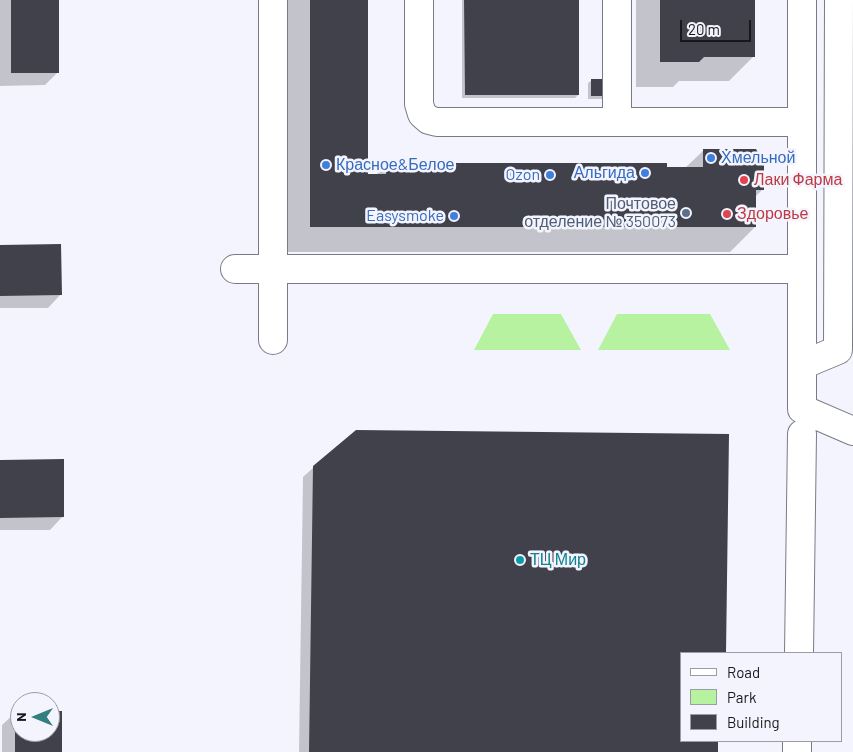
<!DOCTYPE html>
<html>
<head>
<meta charset="utf-8">
<style>
  body { margin:0 }
  #map { position:relative; width:853px; height:752px; overflow:hidden; background:#f4f4fe; font-family:Barlow,sans-serif }
  canvas { display:block }
  .legend { position:absolute; left:680px; top:652px; width:162px; height:90px; box-sizing:border-box; background:#f4f4fe; border:1px solid #9c9ca4; margin:0; padding:6px 9px; list-style:none; font-size:15px; color:#18181c }
  .legend li { display:flex; align-items:center; gap:10px; height:25px }
  .legend b { width:25px; border:1px solid #9c9ca4 }
  .north { position:absolute; left:10px; top:692px; width:50px; height:50px; box-sizing:border-box; background:#f4f4fe; border:1px solid #9c9ca4; border-radius:50%; rotate:270deg; font-size:14px; font-weight:700; line-height:20px; text-align:center; color:#18181c }
  .north::after { content:''; display:block; margin:auto; width:18px; height:22px; background:#357e7f; clip-path:polygon(50% 0,100% 100%,50% 72%,0 100%) }
  .scale { position:absolute; left:680px; top:20px; width:71px; height:22px; box-sizing:border-box; border:2px solid #18181c; border-top:0; padding-left:6px; font-size:15px; line-height:18px; white-space:nowrap; color:#18181c; -webkit-text-stroke:4px #f4f4fe; paint-order:stroke }
</style>
</head>
<body>
<div id="map">
<canvas width="853" height="752"></canvas>
<ul class="legend">
<li><b style="height:6px;background:#fff"></b>Road</li>
<li><b style="height:14px;background:#b6f29f"></b>Park</li>
<li><b style="height:14px;background:#41414b"></b>Building</li>
</ul>
<div class="north">N</div>
<div class="scale">20 m</div>
</div>
<script>
const ctx = document.querySelector('canvas').getContext('2d');
ctx.lineJoin = 'round';
function fill(path, color) {
  ctx.fillStyle = color;
  ctx.fill(path, 'evenodd');
}
function poly(rows) {
  const path = new Path2D();
  for (const r of rows) {
    path.moveTo(r[0], r[1]);
    for (let i = 2; i < r.length; i += 2) path.lineTo(r[i], r[i + 1]);
  }
  return path;
}
function strokePath(path, color, width, dash) {
  ctx.strokeStyle = color;
  ctx.lineWidth = width;
  ctx.lineCap = dash ? 'butt' : 'round';
  ctx.setLineDash(dash || []);
  ctx.stroke(path);
}
function write(font, color, halo, rows, align = 'center') {
  ctx.font = font + ' Barlow,sans-serif';
  ctx.lineWidth = 5;
  ctx.setLineDash([]);
  ctx.textBaseline = 'middle';
  ctx.strokeStyle = halo;
  ctx.fillStyle = color;
  for (const [text, x, y, turn = 0] of rows) {
    ctx.save();
    ctx.translate(x, y);
    ctx.rotate((+turn || 0) * Math.PI / 180);
    ctx.textAlign = isNaN(turn) ? turn : align;
    if (halo) ctx.strokeText(text, 0, 0);
    ctx.fillText(text, 0, 0);
    ctx.restore();
  }
}
const green = poly([
  [493,314,561,314,581,350,474,350],
  [617,314,710,314,730,350,598,350]
]);
const shadow = poly([
  [0,0,58,0,58,72,45,85,0,86],
  [286,0,367,0,367,175,376,175,387,164,685,168,704,150,763,189,755,197,755,227,730,252,286,252],
  [462,0,578,0,578,95,575,98,462,98],
  [636,0,754,0,754,56,729,81,679,81,673,87,636,87],
  [592,80,608,80,604,99,588,99,588,83],
  [0,246,61,294,48,308,0,308],
  [728,435,725,653,682,653,682,741,717,741,717,752,299,752,303,477,314,467],
  [0,461,63,516,50,530,0,530],
  [16,712,20,712,20,732,50,732,50,712,61,752,2,752,2,725]
]);
const building = poly([
  [11,0,59,0,59,73,11,73],
  [310,0,368,0,368,174,386,174,386,163,667,163,667,167,703,167,703,149,756,149,764,163,764,190,756,190,756,227,310,227],
  [464,0,579,0,579,95,465,95],
  [660,0,755,0,755,57,704,57,699,62,660,62],
  [591,79,609,79,609,96,591,96],
  [61,244,62,295,0,296,0,245],
  [356,430,729,434,726,653,682,653,682,741,718,741,718,752,309,752,313,466],
  [64,459,64,517,0,518,0,460],
  [15,711,20,711,20,732,50,732,50,711,62,711,62,752,15,752]
]);
const minor = poly([
  [273,0,273,340],
  [419,0,419,104,422,114,429,120,437,122,802,122],
  [617,0,617,122],
  [802,0,802,409,853,431],
  [235,269,802,269],
  [802,365,838,350,839,0],
  [799,653,802,434],
  [797,752,797,741]
]);
const markers = [
  [711,158,5,"#3f7fe0"],
  [326,165,5,"#3f7fe0"],
  [645,173,5,"#3f7fe0"],
  [550,175,5,"#3f7fe0"],
  [744,180,5,"#e0444e"],
  [686,213,5,"#5c6f8a"],
  [727,214,5,"#e0444e"],
  [454,216,5,"#3f7fe0"],
  [520,560,5,"#0f9aa8"]
];
const shopNames = [
  ["Хмельной",721,158,"left"],
  ["Красное&Белое",336,165,"left"],
  ["Альгида",635,173],
  ["Ozon",540,175],
  ["Easysmoke",444,216]
];
const healthNames = [
  ["Лаки Фарма",754,180],
  ["Здоровье",737,214]
];
const serviceNames = [
  ["Почтовое",676,204],
  ["отделение № 350073",676,222]
];
const cultureNames = [
  ["ТЦ Мир",530,560]
];
fill(green, '#b6f29f');
fill(shadow, '#0003');
fill(building, '#41414b');
strokePath(minor, '#7a7a85', 30);
strokePath(minor, '#fff', 28);
for (const [x, y, r, color] of markers) {
  const dot = new Path2D();
  dot.arc(x, y, r, 0, 2 * Math.PI);
  ctx.fillStyle = color;
  ctx.fill(dot);
  strokePath(dot, '#f4f4fe', 2);
}
write('16px', '#366cbe', '#f4f4fe', shopNames, 'right');
write('16px', '#be3a42', '#f4f4fe', healthNames, 'left');
write('16px', '#4e5e75', '#f4f4fe', serviceNames, 'right');
write('16px', '#0d838f', '#f4f4fe', cultureNames, 'left');
</script>
</body>
</html>
